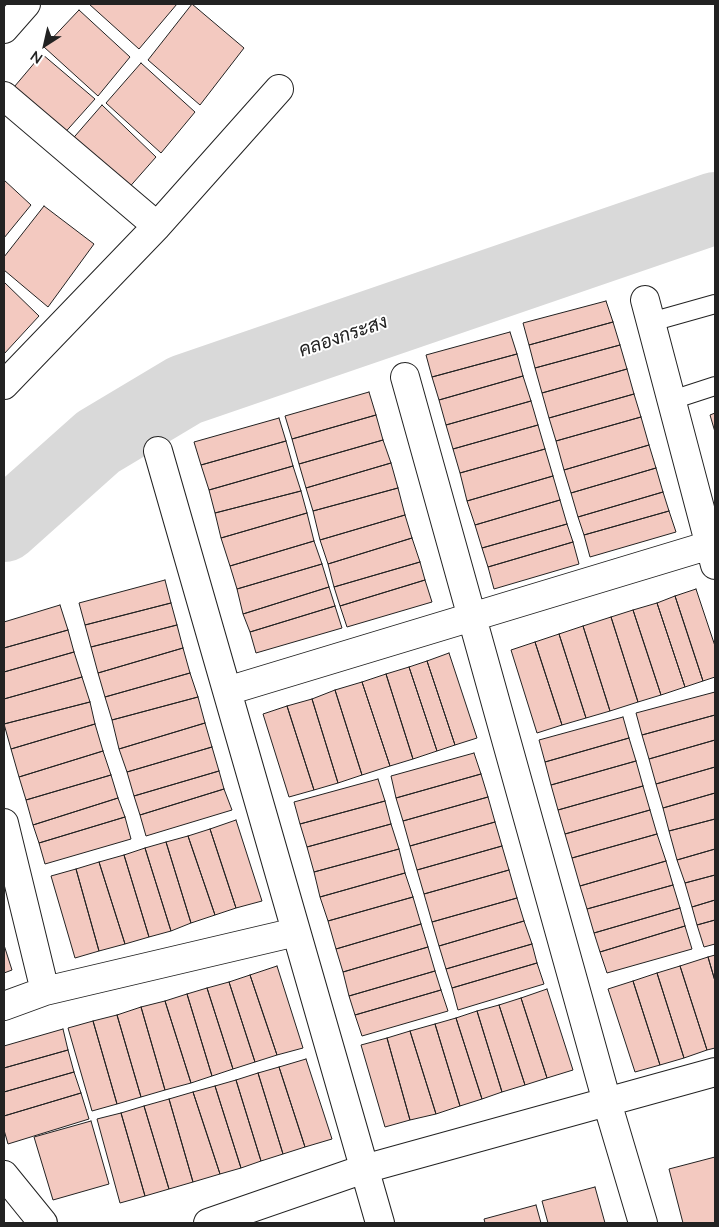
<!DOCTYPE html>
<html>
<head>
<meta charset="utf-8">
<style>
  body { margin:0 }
  #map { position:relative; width:719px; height:1227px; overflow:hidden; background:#fff; font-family:Lato,sans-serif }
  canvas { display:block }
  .frame { position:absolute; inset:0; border:5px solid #222; pointer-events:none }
  .north { position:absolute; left:20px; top:20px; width:50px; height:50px; -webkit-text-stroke:4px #fff; paint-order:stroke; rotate:215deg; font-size:14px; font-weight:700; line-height:20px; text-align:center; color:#222 }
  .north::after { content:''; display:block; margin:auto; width:18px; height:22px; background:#222; clip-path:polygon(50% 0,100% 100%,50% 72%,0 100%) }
</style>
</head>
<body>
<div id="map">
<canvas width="719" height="1227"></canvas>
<div class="frame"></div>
<div class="north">N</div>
</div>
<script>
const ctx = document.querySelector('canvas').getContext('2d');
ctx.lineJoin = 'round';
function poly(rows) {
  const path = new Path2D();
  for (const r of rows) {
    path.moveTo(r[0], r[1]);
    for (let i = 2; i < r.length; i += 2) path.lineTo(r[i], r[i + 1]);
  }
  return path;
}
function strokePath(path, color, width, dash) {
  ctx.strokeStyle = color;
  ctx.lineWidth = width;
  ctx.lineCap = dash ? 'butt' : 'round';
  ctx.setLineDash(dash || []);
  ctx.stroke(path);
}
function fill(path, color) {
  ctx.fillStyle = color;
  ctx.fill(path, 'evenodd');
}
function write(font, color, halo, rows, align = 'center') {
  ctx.font = font + ' Lato,Sarabun,sans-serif';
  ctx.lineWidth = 4;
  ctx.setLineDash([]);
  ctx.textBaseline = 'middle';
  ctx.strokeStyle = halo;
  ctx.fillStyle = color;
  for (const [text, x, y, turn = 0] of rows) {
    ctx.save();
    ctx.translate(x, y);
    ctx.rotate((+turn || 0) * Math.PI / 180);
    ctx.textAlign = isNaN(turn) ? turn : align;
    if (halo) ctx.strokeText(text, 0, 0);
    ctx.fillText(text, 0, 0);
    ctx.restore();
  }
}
const river = poly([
  [4,526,98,442,185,390,715,208]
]);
const building = poly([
  [89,4,177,4,139,49,89,4],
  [192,4,244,48,200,105,148,60,192,4],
  [79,10,130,57,98,96,44,47,79,10],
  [42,54,95,99,61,137,9,93,42,54],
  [141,63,195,112,161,153,106,103,141,63],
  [102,105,156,157,126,191,69,143,102,105],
  [4,180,31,205,4,238,4,180],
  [44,206,94,244,48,307,4,270,4,257,44,206],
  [4,282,39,316,4,354,4,282],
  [606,301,613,322,529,345,523,323,606,301],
  [613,322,620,345,535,368,529,345,613,322],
  [510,332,517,354,432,377,426,355,510,332],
  [620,345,627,369,542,393,535,368,620,345],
  [517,354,523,376,439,400,432,377,517,354],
  [627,369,634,394,549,418,542,393,627,369],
  [523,376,531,401,446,425,439,400,523,376],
  [369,392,376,415,292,439,285,416,369,392],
  [634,394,641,417,556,441,549,418,634,394],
  [531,401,538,425,453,449,446,425,531,401],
  [715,413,715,432,710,415,715,413],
  [376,415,383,440,299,464,292,439,376,415],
  [641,417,649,445,564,470,556,441,641,417],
  [279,418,286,441,201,465,194,442,279,418],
  [538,425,545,449,460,473,453,449,538,425],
  [383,440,391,463,306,488,299,464,383,440],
  [286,441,293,466,209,490,201,465,286,441],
  [649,445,656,468,571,493,564,470,649,445],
  [545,449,553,476,467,501,460,473,545,449],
  [391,463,398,488,313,511,306,488,391,463],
  [293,466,301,491,215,513,209,490,293,466],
  [656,468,663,492,578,517,571,493,656,468],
  [553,476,560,500,475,525,467,501,553,476],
  [398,488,405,515,320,540,313,511,398,488],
  [301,491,307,513,221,538,215,513,301,491],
  [663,492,669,511,584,535,578,517,663,492],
  [560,500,567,524,482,548,475,525,560,500],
  [669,511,676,532,590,557,584,535,669,511],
  [307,513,314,541,230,566,221,538,307,513],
  [405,515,412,538,328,564,320,540,405,515],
  [567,524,573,542,488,567,482,548,567,524],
  [412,538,420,562,334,587,328,564,412,538],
  [314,541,322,564,237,589,230,566,314,541],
  [573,542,579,564,494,589,488,567,573,542],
  [420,562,425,580,340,606,334,587,420,562],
  [322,564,329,587,243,614,237,589,322,564],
  [165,580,171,603,85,625,79,603,165,580],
  [425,580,432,602,347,627,340,606,425,580],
  [329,587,335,606,250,632,243,614,329,587],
  [696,589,715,646,715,677,703,681,675,596,696,589],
  [675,596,703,681,685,687,657,603,675,596],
  [171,603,177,625,91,647,85,625,171,603],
  [657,603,685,687,661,695,633,610,657,603],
  [60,605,68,630,4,648,4,622,60,605],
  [335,606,342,628,256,653,250,632,335,606],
  [633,610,661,695,638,702,611,617,633,610],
  [611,617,638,702,610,711,583,626,611,617],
  [177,625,183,648,98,673,91,647,177,625],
  [583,626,610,711,586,718,559,634,583,626],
  [68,630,74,652,4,672,4,648,68,630],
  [559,634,586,718,562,725,535,642,559,634],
  [535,642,562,725,537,733,511,650,535,642],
  [183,648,190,673,105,697,98,673,183,648],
  [74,652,82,677,4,699,4,672,74,652],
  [449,653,477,738,455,745,427,661,449,653],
  [427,661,455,745,437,751,409,667,427,661],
  [409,667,437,751,413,759,386,674,409,667],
  [190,673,198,697,112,720,105,697,190,673],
  [386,674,413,759,390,766,362,682,386,674],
  [82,677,90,702,4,724,4,699,82,677],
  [362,682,390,766,362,775,335,690,362,682],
  [335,690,362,775,338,783,312,699,335,690],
  [715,692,715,715,642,735,636,713,715,692],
  [198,697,205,723,119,749,112,720,198,697],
  [312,699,338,783,314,790,287,706,312,699],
  [90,702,95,724,11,749,4,724,90,702],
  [287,706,314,790,289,797,263,714,287,706],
  [715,715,715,740,649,759,642,735,715,715],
  [623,717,629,738,545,762,539,740,623,717],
  [205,723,212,747,127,772,119,749,205,723],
  [95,724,103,751,19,777,11,749,95,724],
  [629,738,636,761,551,785,545,762,629,738],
  [715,740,715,767,656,784,649,759,715,740],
  [212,747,219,771,134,796,127,772,212,747],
  [103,751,111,775,26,800,19,777,103,751],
  [474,753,481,774,396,798,391,776,474,753],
  [636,761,643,786,558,810,551,785,636,761],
  [715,767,715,793,663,808,656,784,715,767],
  [219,771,224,789,140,815,134,796,219,771],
  [481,774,488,797,403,821,396,798,481,774],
  [111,775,118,798,33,825,26,800,111,775],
  [378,779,385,801,300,824,294,802,378,779],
  [643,786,650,810,565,834,558,810,643,786],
  [224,789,232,810,146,836,140,815,224,789],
  [715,793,715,819,669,831,663,808,715,793],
  [488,797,495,822,410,846,403,821,488,797],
  [118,798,125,817,39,843,33,825,118,798],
  [385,801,391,824,307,847,300,824,385,801],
  [650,810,657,834,572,858,565,834,650,810],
  [125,817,131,839,45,864,39,843,125,817],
  [715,819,715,849,677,860,669,831,715,819],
  [236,820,262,901,236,908,210,829,236,820],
  [495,822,502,846,417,870,410,846,495,822],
  [391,824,399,849,314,872,307,847,391,824],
  [210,829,236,908,215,915,188,836,210,829],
  [657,834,666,861,580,886,572,858,657,834],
  [188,836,215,915,191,923,166,842,188,836],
  [166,842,191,923,171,931,145,848,166,842],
  [502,846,509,870,424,894,417,870,502,846],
  [145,848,171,931,149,937,124,855,145,848],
  [399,849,405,873,320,897,314,872,399,849],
  [715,849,715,875,685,883,677,860,715,849],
  [124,855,149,937,125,944,99,862,124,855],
  [666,861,673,885,587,909,580,886,666,861],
  [99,862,125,944,99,951,76,869,99,862],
  [76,869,99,951,75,958,51,876,76,869],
  [509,870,517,898,432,922,424,894,509,870],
  [405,873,413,897,328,921,320,897,405,873],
  [715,875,715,900,692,907,685,883,715,875],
  [673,885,680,908,594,933,587,909,673,885],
  [413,897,421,924,336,949,328,921,413,897],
  [517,898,524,921,439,946,432,922,517,898],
  [715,900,715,920,697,925,692,907,715,900],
  [680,908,685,926,600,952,594,933,680,908],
  [715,920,715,944,704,947,697,925,715,920],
  [524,921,532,944,446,969,439,946,524,921],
  [421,924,428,947,343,972,336,949,421,924],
  [685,926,692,949,607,973,600,952,685,926],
  [532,944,537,963,452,988,446,969,532,944],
  [4,945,12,970,4,973,4,945],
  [428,947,435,971,349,996,343,972,428,947],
  [715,955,715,981,708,957,715,955],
  [708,957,715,981,715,1048,707,1050,680,966,708,957],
  [537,963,544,984,458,1010,452,988,537,963],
  [277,966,303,1048,277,1055,250,975,277,966],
  [680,966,707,1050,684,1058,657,973,680,966],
  [435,971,441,990,355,1015,349,996,435,971],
  [657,973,684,1058,660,1065,633,981,657,973],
  [250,975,277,1055,255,1062,229,982,250,975],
  [633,981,660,1065,635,1072,608,989,633,981],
  [229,982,255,1062,233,1069,207,988,229,982],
  [207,988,233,1069,212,1076,187,994,207,988],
  [547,989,573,1070,547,1078,521,998,547,989],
  [441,990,448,1011,362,1036,355,1015,441,990],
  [187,994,212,1076,191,1083,165,1001,187,994],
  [521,998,547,1078,525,1085,499,1005,521,998],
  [165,1001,191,1083,165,1090,141,1007,165,1001],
  [499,1005,525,1085,502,1092,477,1011,499,1005],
  [141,1007,165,1090,141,1097,117,1015,141,1007],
  [477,1011,502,1092,482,1099,456,1018,477,1011],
  [117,1015,141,1097,117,1104,93,1021,117,1015],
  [456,1018,482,1099,460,1106,435,1024,456,1018],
  [93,1021,117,1104,92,1111,68,1028,93,1021],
  [435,1024,460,1106,436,1114,410,1031,435,1024],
  [63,1029,68,1050,4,1068,4,1046,63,1029],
  [410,1031,436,1114,410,1120,387,1038,410,1031],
  [387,1038,410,1120,385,1127,361,1045,387,1038],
  [68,1050,74,1072,4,1092,4,1068,68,1050],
  [306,1059,332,1139,305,1147,279,1067,306,1059],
  [279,1067,305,1147,283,1154,258,1073,279,1067],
  [74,1072,81,1093,4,1116,4,1092,74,1072],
  [258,1073,283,1154,261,1161,236,1080,258,1073],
  [236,1080,261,1161,241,1168,215,1086,236,1080],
  [215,1086,241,1168,220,1174,193,1092,215,1086],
  [193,1092,220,1174,193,1182,169,1099,193,1092],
  [81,1093,89,1119,8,1144,4,1130,4,1116,81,1093],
  [169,1099,193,1182,169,1189,144,1106,169,1099],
  [144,1106,169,1189,145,1196,121,1113,144,1106],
  [121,1113,145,1196,120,1203,97,1119,121,1113],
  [91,1121,109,1184,53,1200,34,1137,91,1121],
  [715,1157,715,1223,683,1223,669,1169,715,1157],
  [595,1187,605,1223,548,1223,542,1201,595,1187],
  [536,1205,541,1223,485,1223,484,1219,536,1205]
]);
const service = poly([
  [651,322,715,304],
  [672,400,715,386]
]);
const minor = poly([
  [4,29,26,4],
  [4,96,157,226],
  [645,300,715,565],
  [405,377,607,1102,643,1223],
  [4,385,157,226,279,89],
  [158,451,380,1223],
  [227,691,710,545],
  [4,823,45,991],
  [4,1006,45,991,296,932],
  [4,1175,43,1223],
  [208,1223,364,1169,715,1072]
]);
const waterNames = [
  ["คลองกระสง",343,336,-19]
];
strokePath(river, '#d9d9d9', 72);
fill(building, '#f3c9c0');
strokePath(building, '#222', 1);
strokePath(service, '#222', 20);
strokePath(minor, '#222', 30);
strokePath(service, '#fff', 18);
strokePath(minor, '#fff', 28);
write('italic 19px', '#222', '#fff', waterNames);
</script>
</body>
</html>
